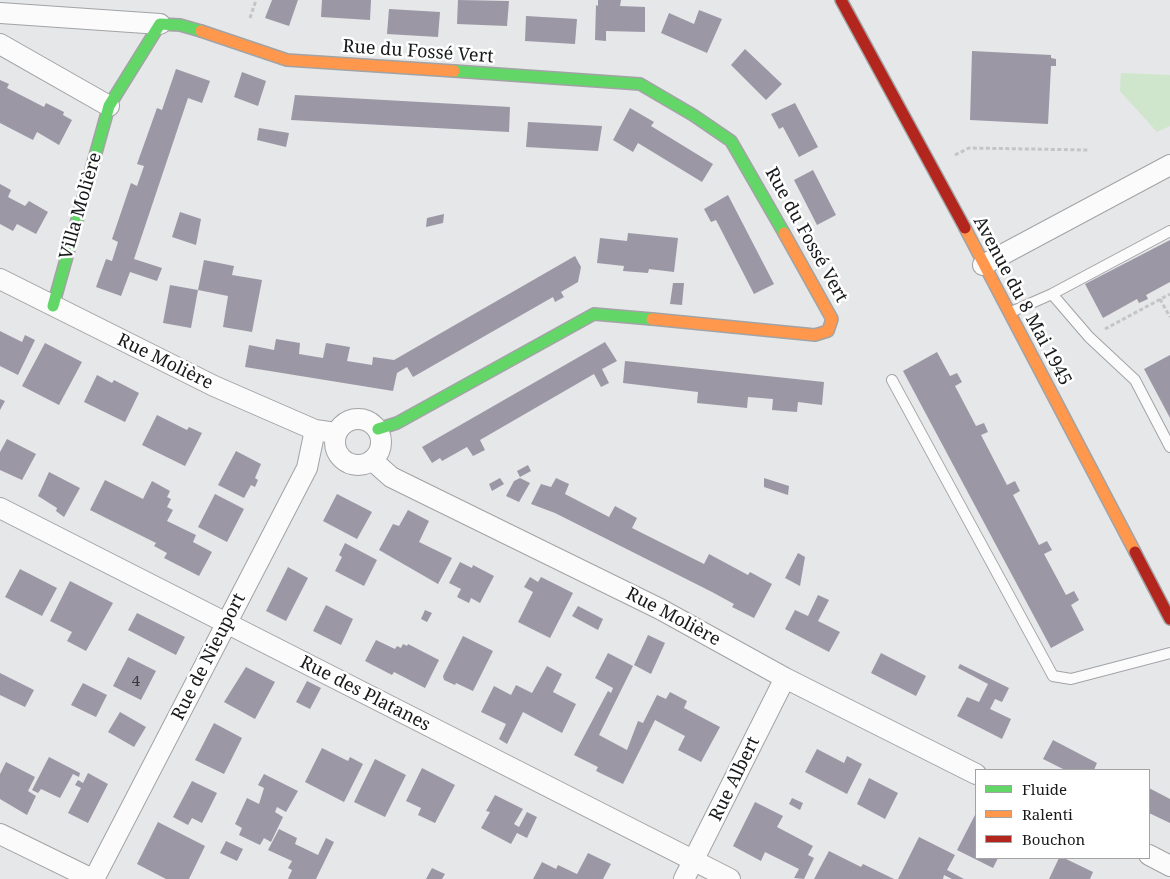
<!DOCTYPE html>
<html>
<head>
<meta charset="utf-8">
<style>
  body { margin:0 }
  #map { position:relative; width:1170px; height:879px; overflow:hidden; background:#e5e7e9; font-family:"Noto Serif",serif }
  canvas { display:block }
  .legend { position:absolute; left:975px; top:769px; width:175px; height:90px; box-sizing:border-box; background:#fff; border:1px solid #a3a3a3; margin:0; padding:6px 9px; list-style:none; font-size:15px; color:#18191a }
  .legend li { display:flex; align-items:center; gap:10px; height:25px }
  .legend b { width:25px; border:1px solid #a3a3a3 }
</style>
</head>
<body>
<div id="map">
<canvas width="1170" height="879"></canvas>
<ul class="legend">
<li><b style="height:6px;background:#63d668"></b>Fluide</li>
<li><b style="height:6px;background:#ff974d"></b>Ralenti</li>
<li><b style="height:6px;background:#b3261e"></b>Bouchon</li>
</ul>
</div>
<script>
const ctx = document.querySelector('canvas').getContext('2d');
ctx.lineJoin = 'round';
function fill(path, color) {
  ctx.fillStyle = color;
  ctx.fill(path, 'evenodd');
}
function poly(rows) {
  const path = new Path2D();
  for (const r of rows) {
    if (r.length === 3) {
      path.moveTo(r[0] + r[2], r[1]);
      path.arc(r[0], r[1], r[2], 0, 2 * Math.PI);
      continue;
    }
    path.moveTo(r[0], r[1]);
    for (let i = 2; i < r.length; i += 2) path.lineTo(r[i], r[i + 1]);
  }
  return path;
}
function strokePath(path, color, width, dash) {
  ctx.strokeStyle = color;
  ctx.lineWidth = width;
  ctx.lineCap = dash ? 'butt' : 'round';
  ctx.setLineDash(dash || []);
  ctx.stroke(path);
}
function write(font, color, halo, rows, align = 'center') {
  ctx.font = font + ' "Noto Serif",serif';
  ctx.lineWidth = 5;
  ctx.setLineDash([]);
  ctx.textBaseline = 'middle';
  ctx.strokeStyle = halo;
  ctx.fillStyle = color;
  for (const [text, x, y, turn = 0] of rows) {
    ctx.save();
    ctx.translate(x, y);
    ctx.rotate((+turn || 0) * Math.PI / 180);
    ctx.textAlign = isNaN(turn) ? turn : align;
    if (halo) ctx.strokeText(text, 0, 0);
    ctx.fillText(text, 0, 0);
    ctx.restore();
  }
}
const green = poly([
  [1121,73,1170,75,1170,126,1157,132,1120,91]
]);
const building = poly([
  [272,0,298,0,289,26,265,18],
  [322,0,371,0,370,20,321,17],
  [458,0,509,1,507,26,457,24],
  [598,0,621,0,620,6,645,7,645,32,606,31,606,41,595,40,596,5,598,6],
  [389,9,440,12,438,37,387,34],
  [699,10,722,19,707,53,661,33,669,13,694,24],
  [526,16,577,19,575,44,525,41],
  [745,49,782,84,766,100,731,65],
  [972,51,1051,55,1051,58,1056,59,1056,66,1051,66,1048,124,970,120],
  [176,69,210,81,202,103,188,98,134,259,162,268,157,281,130,272,121,296,96,287,106,259,112,261,118,242,112,239,131,183,137,186,144,166,137,164,157,108,162,110],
  [242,72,266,81,258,106,234,97],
  [0,80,9,84,7,88,44,107,46,103,64,112,63,115,72,120,59,145,37,132,33,140,0,123],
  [295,95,510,107,509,132,291,120],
  [795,103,818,147,799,157,783,127,779,129,771,114],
  [630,108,654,122,651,126,713,164,702,182,638,143,633,152,613,140],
  [528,122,602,126,598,151,526,147],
  [259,128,289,133,286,147,257,140],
  [813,170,836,215,817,225,794,180],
  [0,184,11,190,8,197,25,206,29,201,48,212,36,234,17,224,13,231,0,224],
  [728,195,774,284,754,294,716,220,711,222,704,209],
  [180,212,201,219,196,245,172,237],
  [444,214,443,223,426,227,427,218],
  [628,233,678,238,674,272,649,269,648,273,623,271,624,266,597,263,600,238,627,241],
  [1170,240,1170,282,1146,295,1148,299,1139,303,1137,299,1103,318,1085,284],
  [575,256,581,267,578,282,561,292,564,297,555,302,553,297,413,377,407,367,397,373,393,391,245,367,249,345,274,350,276,339,300,343,299,354,323,358,326,343,350,347,347,361,372,365,373,357,394,360],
  [204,260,234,266,232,275,262,280,252,332,223,327,228,296,198,290,191,328,163,323,170,285,198,290],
  [673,283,684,283,682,305,670,304],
  [0,331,22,342,25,335,35,340,18,375,0,366],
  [605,342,617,361,602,369,609,383,601,387,594,374,480,440,485,450,473,456,467,447,442,461,440,458,432,463,422,447],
  [45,343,82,362,59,405,22,386],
  [937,352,950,376,957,373,962,382,955,386,976,426,984,423,988,432,981,435,1007,485,1015,481,1020,491,1013,495,1039,545,1047,541,1052,550,1044,554,1066,595,1074,591,1079,600,1071,605,1084,630,1051,648,903,371],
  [1170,355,1170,418,1144,369],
  [625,361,824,382,822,405,798,402,797,412,772,410,773,399,748,397,747,408,697,403,698,392,623,383],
  [97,375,112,383,114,380,139,393,125,422,84,402],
  [0,399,5,401,0,410],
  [157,415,187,430,189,427,202,433,185,466,142,445],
  [7,439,36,454,22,480,0,470,0,452],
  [236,451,261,464,255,478,258,480,255,487,251,485,244,498,218,485],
  [528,465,531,471,520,477,517,471],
  [49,472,80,488,64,517,56,511,57,508,38,496],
  [500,478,504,484,492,491,489,484],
  [520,478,530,483,519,502,506,496,514,481],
  [556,478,569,484,565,494,609,517,615,506,637,518,632,528,704,564,709,554,748,575,750,572,772,584,754,618,732,607,734,604,712,592,555,513,531,504,541,484,551,487],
  [764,478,789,486,788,495,764,487],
  [105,480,143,499,152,481,170,491,167,497,171,499,167,507,173,510,167,521,196,535,193,542,212,552,199,576,164,558,167,553,154,546,156,543,90,510],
  [215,494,244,509,227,542,198,527],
  [337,494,372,512,357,539,323,521],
  [408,510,429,521,419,542,452,558,438,584,379,550,393,524,399,526],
  [345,543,377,560,364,586,335,571,342,557,339,555],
  [798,553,805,557,800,586,785,578],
  [460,562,472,568,473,565,494,576,480,603,471,598,469,603,457,597,461,589,449,583],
  [288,567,308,578,286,621,266,611],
  [20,569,57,588,42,616,5,597],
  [530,577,538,582,541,577,573,593,550,638,518,622,533,592,524,587],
  [70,581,113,603,86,651,67,641,72,632,50,621],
  [818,595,829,600,818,621,840,632,829,652,785,629,795,610,808,616],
  [326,605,353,619,341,645,313,631],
  [578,606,603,619,598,630,572,616],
  [425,610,432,613,427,622,421,619],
  [137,613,185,637,176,655,128,630],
  [648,635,665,643,651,674,634,665],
  [463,636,493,651,473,691,456,683,455,685,444,680,443,676],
  [376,640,395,649,397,646,401,648,403,644,407,646,408,644,439,660,425,688,394,672,392,675,365,661],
  [608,653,633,666,599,735,627,750,638,721,643,723,657,695,666,699,670,692,687,701,684,708,720,727,701,762,678,750,685,736,655,720,623,784,596,771,598,767,574,755,608,691,611,693,613,688,595,678],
  [881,653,926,676,916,696,871,673],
  [128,657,156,671,141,700,113,686],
  [960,664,1009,688,1002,702,995,699,990,709,1011,719,1002,739,957,716,967,697,979,702,988,684,958,668],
  [547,666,562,674,553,692,576,704,562,733,523,712,507,744,499,739,506,724,481,712,494,686,511,695,516,685,532,693],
  [246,667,275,682,255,719,224,702],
  [0,673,34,690,25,707,0,695],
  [307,681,321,688,310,709,296,702],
  [83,683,107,695,96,717,71,705],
  [120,712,146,727,134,747,108,732],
  [214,723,242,738,224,774,195,760],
  [1053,740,1097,763,1094,770,1065,770,1043,759],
  [322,748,348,761,350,757,363,764,344,802,305,782],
  [817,749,844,763,847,756,862,764,847,794,805,772],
  [49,757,80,773,79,777,73,774,60,798,41,789,38,793,32,790],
  [375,759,406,775,385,817,354,802],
  [6,762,35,777,28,791,36,796,27,815,0,799,0,774],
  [422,768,455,785,435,823,418,815,421,808,406,801],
  [88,773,108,784,88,823,68,813,81,788,75,785,78,780,83,783],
  [264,774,298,791,286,812,277,807,275,812,283,817,271,842,264,838,260,845,239,835,242,828,235,824,247,798,259,804,264,788,258,785],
  [869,778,898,793,885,819,857,804],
  [192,781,217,793,202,823,192,818,188,825,173,817],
  [1149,788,1170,799,1170,823,1149,813],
  [495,795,523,809,514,824,519,827,527,812,537,817,527,838,517,833,511,844,481,828,490,812,486,811],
  [792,798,803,803,800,810,789,804],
  [755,802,783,816,777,827,813,846,808,855,814,858,804,879,794,878,799,869,765,852,761,861,733,846],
  [976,813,976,858,998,858,993,868,957,850],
  [158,822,205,846,189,879,166,879,137,864],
  [279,829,297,838,295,844,318,855,326,838,334,842,316,879,288,879,292,870,288,868,292,861,268,850],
  [919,837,955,855,947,870,964,879,952,879,944,875,943,879,898,879],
  [226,841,243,849,237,861,220,853],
  [829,851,861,867,863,864,894,879,814,879],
  [588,853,611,864,603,879,533,879,542,862,556,869,558,865,577,874],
  [1059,858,1064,858,1093,872,1090,879,1049,879],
  [432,868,445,874,442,879,426,879]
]);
const path = poly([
  [250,18,256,0],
  [955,155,969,148,1088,150],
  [1160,299,1170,317],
  [1105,329,1170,294]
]);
const lane = poly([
  [1052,294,1089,337,1135,380,1170,447],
  [1011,312,1052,294,1170,231],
  [892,380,1053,676,1071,679,1170,653]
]);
const street = poly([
  [0,13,160,24],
  [0,44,109,106],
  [983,265,1170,165],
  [0,279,214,386,315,430,336,433],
  [358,442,23],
  [372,460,391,477,660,609,785,678,976,774],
  [0,508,730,879],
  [0,834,92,879],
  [1149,855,1170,866],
  [94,879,307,468,315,430],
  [684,879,785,678]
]);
const fast = poly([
  [454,71,640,84,693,115,731,141,784,233],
  [53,306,109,106,160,24,180,25,201,31],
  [378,429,397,423,594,314,652,319]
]);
const slow = poly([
  [201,31,287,60,454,71],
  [965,228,1135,552],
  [652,319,815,335,828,331,832,319,784,233]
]);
const jam = poly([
  [841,0,965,228],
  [1135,552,1170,619]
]);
const numberNames = [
  ["4",136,682]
];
const streetNames = [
  ["Rue du Fossé Vert",418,52,4],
  ["Villa Molière",81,206,-74],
  ["Rue du Fossé Vert",806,235,61],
  ["Avenue du 8 Mai 1945",1022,301,62],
  ["Rue Molière",165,362,26],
  ["Rue Molière",673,617,28],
  ["Rue de Nieuport",209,657,-63],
  ["Rue des Platanes",365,694,27],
  ["Rue Albert",735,779,-64]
];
fill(green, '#cfe6cc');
fill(building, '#9c97a5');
strokePath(lane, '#a2a3a5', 12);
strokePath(street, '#a2a3a5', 22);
strokePath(fast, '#a2a3a5', 14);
strokePath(slow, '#a2a3a5', 14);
strokePath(jam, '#a2a3a5', 14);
strokePath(path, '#c4c5c5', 3, [4, 2.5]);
strokePath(lane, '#fbfbfc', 10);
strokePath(street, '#fbfbfc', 20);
strokePath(fast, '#63d668', 11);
strokePath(slow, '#ff974d', 11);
strokePath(jam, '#b3261e', 11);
write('15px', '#39383d', null, numberNames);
write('18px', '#18191a', '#fff', streetNames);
</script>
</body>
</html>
